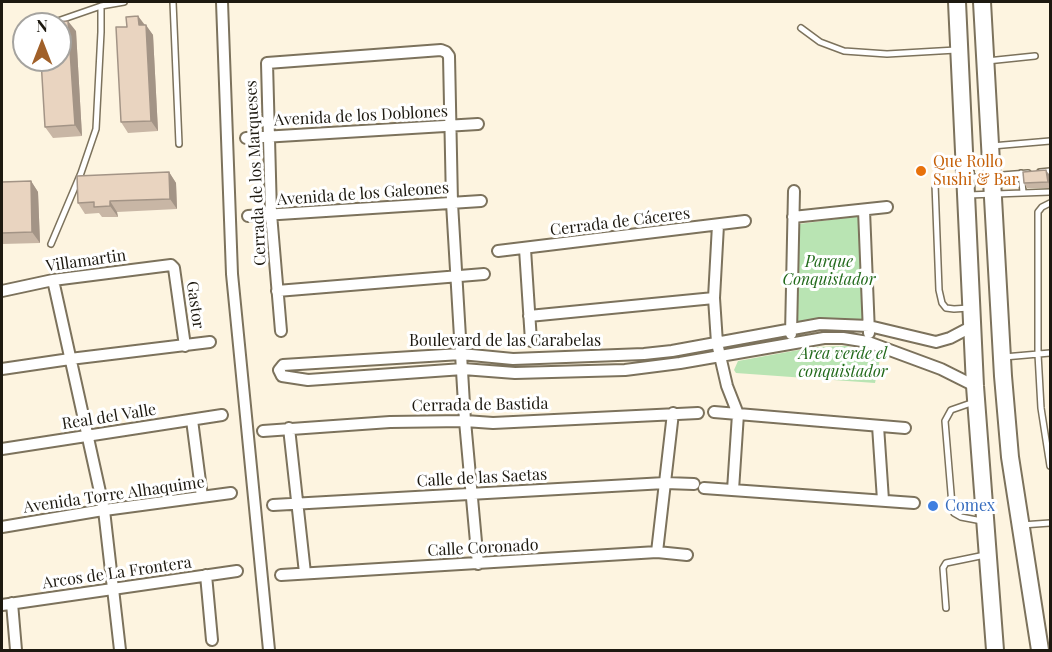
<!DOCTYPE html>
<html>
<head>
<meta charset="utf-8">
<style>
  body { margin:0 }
  #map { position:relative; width:1052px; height:652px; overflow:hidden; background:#fdf4e0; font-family:"Playfair Display",serif }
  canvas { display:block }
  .frame { position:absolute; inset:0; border:3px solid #1d1910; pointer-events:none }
  .north { position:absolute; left:12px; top:12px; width:60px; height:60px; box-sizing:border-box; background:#fff; border:2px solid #a5a39f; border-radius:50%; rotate:0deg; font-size:16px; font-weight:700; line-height:24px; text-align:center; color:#1d1910 }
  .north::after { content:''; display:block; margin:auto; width:21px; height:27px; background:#a06029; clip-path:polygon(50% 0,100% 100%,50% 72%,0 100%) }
</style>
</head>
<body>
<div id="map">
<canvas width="1052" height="652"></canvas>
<div class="frame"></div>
<div class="north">N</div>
</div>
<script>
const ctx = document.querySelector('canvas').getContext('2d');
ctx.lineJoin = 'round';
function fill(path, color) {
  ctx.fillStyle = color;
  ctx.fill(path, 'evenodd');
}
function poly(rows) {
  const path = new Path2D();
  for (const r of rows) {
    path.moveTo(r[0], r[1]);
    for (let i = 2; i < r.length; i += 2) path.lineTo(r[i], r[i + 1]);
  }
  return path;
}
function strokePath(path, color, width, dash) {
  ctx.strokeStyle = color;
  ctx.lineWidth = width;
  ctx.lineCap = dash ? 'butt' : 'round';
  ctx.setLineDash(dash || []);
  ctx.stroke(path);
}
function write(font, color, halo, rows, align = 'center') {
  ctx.font = font + ' "Playfair Display",serif';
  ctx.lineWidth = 6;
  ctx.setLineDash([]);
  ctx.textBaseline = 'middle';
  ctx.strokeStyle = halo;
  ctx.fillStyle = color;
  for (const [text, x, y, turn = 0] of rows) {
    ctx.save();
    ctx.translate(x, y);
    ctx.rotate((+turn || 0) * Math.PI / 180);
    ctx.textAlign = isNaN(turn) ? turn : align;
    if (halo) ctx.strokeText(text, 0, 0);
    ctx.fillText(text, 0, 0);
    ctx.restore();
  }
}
const green = poly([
  [859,216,863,319,796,321,799,224],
  [846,346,881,354,875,383,736,373,734,370,738,361,815,347]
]);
const lane = poly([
  [173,2,179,144],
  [49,24,101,6],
  [801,28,820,42,844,51,887,54,956,50],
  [987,61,1035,56],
  [992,146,1050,141],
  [1040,172,1050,171],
  [1021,173,1023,192],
  [968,195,1050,192],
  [1050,203,1042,207,1038,212,1038,354,1041,408,1050,466],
  [51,244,81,173,96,129,101,32,101,6,124,2],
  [969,308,954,309,946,308,942,303,939,290,935,184,941,180,950,179,1028,173],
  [1004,357,1050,353],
  [974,402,951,410,945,421,952,505,954,513,961,517,982,521],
  [1022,525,1050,523],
  [946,608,943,568,946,563,985,555]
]);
const street = poly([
  [222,2,232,274,269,650],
  [246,138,478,124],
  [864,210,869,333],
  [248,216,481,201],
  [793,217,887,207],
  [718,225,714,298,717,343,727,386,738,414,733,490],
  [525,249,531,341],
  [498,251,745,221],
  [53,280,104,510,120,650],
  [2,291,53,280,171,265,174,268,185,346],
  [277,291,484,274],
  [529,316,714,298],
  [971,327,950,338,936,342,869,326,820,324,672,351,644,354,513,359,461,354,283,365,279,370,282,376,308,380,463,369,515,373,625,370,680,363,824,338,843,338,868,342,941,369,975,386],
  [281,331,271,214,267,63,441,50,446,52,449,56,452,203,465,421,478,564],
  [791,334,794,191],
  [2,369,70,359,210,342],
  [714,412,905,428],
  [192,420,202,497],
  [878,426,883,500],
  [289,428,305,573],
  [263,431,390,422,465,421,493,423,698,413],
  [2,449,222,415],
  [704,488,914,503],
  [273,505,665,483,694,484],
  [2,527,97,511,231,493],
  [657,552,673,413],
  [206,575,212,640],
  [281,575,657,552,687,555],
  [12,603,16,650],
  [2,605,237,571]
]);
const primary = poly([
  [957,2,975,386,995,650],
  [982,2,1003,376,1010,457,1040,650]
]);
const wall = poly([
  [138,16,153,35,158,131,128,133,121,122,127,27],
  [76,31,82,136,53,138,45,127],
  [169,172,176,183,177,209,117,212,118,217,102,217,99,213,85,214,78,203],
  [1050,176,1050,188,1027,188,1024,183],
  [31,181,38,192,40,243,2,244,2,182]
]);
const shadedWall = poly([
  [138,16,146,27,139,25],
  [68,21,76,31,82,136,75,125],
  [146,25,153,35,158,131,151,121],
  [1046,170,1050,176,1050,186,1048,182],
  [169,172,176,183,177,209,170,199],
  [31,181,38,192,40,243,32,232],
  [110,201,117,212,118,217,110,206]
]);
const building = poly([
  [138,16,139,25,146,25,151,121,121,122,116,27,127,27,126,17,138,16],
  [68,21,75,125,45,127,41,60,60,60,60,24,51,24,51,22,68,21],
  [1046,170,1048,182,1024,183,1023,172,1046,170],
  [169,172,170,199,110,201,110,206,94,207,94,202,78,203,77,176,169,172],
  [31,181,32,232,2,233,2,182,31,181]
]);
const markers = [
  [921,171,6,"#e8710a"],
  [933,506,6,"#3f7fe0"]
];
const streetNames = [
  ["Avenida de los Doblones",361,116,-3],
  ["Cerrada de los Marqueses",256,173,-93],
  ["Avenida de los Galeones",363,194,-4],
  ["Cerrada de Cáceres",620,222,-7],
  ["Villamartin",86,261,-8],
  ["Gastor",195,305,82],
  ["Boulevard de las Carabelas",505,341],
  ["Cerrada de Bastida",480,405,-1],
  ["Real del Valle",109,417,-9],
  ["Calle de las Saetas",482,478,-3],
  ["Avenida Torre Alhaquime",114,495,-8],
  ["Calle Coronado",483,548,-3],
  ["Arcos de La Frontera",117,573,-8]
];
const foodNames = [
  ["Que Rollo",933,162],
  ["Sushi & Bar",933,180]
];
const parkNames = [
  ["Parque",829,262],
  ["Conquistador",829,280],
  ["Area verde el",843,354],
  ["conquistador",843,372]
];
const shopNames = [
  ["Comex",945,506]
];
fill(green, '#b9e4b3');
strokePath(lane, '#7c725c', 8);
strokePath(street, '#7c725c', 14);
strokePath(primary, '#7c725c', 20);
strokePath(lane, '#fff', 5);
strokePath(street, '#fff', 10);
strokePath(primary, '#fff', 16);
fill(wall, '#c8b6a5');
fill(shadedWall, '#a39486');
fill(building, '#e9d4c0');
strokePath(building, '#a39486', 1.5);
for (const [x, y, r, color] of markers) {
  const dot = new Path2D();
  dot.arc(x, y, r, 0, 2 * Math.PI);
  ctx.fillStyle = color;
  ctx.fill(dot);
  strokePath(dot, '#fff', 2);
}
write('16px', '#1d1910', '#fff', streetNames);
write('16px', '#c56008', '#fff', foodNames, 'left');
write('italic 16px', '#21691a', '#fff', parkNames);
write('16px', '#366cbe', '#fff', shopNames, 'left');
</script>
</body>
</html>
